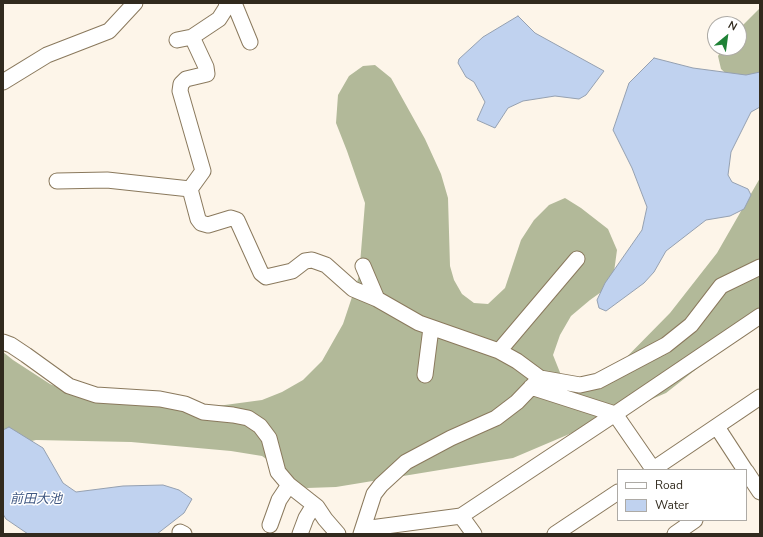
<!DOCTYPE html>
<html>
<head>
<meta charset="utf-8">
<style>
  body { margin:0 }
  #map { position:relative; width:763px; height:537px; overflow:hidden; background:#fdf5e9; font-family:"Nunito Sans",sans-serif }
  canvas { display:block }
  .frame { position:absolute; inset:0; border:4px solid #312a1e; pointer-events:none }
  .legend { position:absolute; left:617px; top:469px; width:130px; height:52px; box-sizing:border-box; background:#fff; border:1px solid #adaaa5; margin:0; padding:5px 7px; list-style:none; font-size:12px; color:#312a1e }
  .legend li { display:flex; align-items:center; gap:8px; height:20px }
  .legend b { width:20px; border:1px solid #adaaa5 }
  .north { position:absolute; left:707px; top:16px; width:40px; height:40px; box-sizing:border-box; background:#fff; border:1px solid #adaaa5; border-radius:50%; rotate:29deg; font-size:11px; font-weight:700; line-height:16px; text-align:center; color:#312a1e }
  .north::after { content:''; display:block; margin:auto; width:14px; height:18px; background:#1f8236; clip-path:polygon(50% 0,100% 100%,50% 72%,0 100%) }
</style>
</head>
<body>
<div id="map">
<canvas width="763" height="537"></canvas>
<div class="frame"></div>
<ul class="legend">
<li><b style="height:5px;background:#fff"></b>Road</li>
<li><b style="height:11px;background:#c0d2ef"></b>Water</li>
</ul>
<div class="north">N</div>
</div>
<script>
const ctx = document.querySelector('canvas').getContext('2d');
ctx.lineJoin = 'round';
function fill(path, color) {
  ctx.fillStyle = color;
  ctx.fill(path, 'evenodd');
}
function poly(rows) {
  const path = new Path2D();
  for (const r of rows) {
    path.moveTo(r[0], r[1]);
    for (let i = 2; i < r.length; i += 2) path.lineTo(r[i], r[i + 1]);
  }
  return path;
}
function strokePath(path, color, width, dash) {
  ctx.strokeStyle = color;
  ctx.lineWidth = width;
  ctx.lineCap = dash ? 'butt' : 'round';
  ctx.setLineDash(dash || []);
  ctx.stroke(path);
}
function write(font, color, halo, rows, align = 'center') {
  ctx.font = font + ' "Nunito Sans","Noto Sans JP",sans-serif';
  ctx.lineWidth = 3;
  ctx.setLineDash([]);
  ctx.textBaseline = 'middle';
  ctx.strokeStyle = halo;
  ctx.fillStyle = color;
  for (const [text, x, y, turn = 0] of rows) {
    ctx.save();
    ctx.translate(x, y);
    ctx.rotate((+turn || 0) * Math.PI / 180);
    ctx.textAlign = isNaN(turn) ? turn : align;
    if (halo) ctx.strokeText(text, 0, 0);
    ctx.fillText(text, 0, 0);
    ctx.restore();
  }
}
const forest = poly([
  [760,8,760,109,749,95,721,69,718,56,723,48,739,48,739,29],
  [375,65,391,78,425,139,441,174,448,198,450,266,454,280,462,294,474,303,488,304,505,288,521,240,534,220,549,205,565,198,581,208,608,229,617,250,614,272,604,290,590,300,571,316,560,335,553,355,561,375,582,386,606,378,670,313,717,253,760,178,760,321,751,326,666,393,513,458,336,487,307,488,290,482,281,469,262,456,231,451,131,442,36,440,3,447,3,352,13,360,50,384,84,398,128,405,210,407,262,400,282,392,303,380,322,361,343,324,359,276,365,203,347,151,336,123,338,95,349,76,363,66]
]);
const water = poly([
  [518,16,535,33,604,71,586,95,579,99,555,96,523,101,508,108,495,128,477,120,485,102,474,82,466,77,458,63,459,59,483,37,518,16],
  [654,58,693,68,746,75,760,72,760,107,751,112,731,152,728,175,732,182,748,189,751,195,744,209,730,216,706,220,666,251,654,272,644,283,606,311,599,308,597,300,605,283,642,230,647,207,632,168,613,130,629,83,654,58],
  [9,427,43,448,63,483,76,492,123,486,163,485,179,490,192,499,184,513,157,534,28,534,6,519,3,514,3,430,9,427]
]);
const minor = poly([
  [234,3,250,42],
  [192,37,206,67,207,74,186,79,181,84,180,91,203,171,190,189,198,219,201,223,208,225,231,218,237,220,261,273,266,277,292,271,305,261,312,260,326,265,353,289,377,299],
  [177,40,192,37,219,19,226,8,227,3],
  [3,82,47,55,109,31,135,3],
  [57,181,107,180,190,189],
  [363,266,377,299,419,323,499,351,517,361,540,378,580,385,598,381,666,345,691,325,721,286,760,267],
  [3,342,11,345,26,355,69,386,96,395,160,399,185,404,203,412,233,415,248,418,260,426,269,438,278,472,289,485,317,507,325,519,338,534],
  [499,351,577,259],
  [425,375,431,328],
  [531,387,615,414,653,469],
  [717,427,745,470],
  [652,470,760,397],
  [746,471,760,492],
  [461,516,474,534],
  [270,525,279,500,289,485],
  [363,529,461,516,615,414,760,316],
  [180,532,184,534],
  [300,534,306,518,314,505],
  [361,534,374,494,381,485,406,462,451,438,496,418,517,402,540,378],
  [555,534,618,492],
  [675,534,695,520]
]);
const waterNames = [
  ["前田大池",36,500]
];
fill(forest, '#b2b999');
fill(water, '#c0d2ef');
strokePath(water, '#95a0b0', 1);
strokePath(minor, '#8a795d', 17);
strokePath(minor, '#fff', 15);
write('italic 13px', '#405882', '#fff', waterNames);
</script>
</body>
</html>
